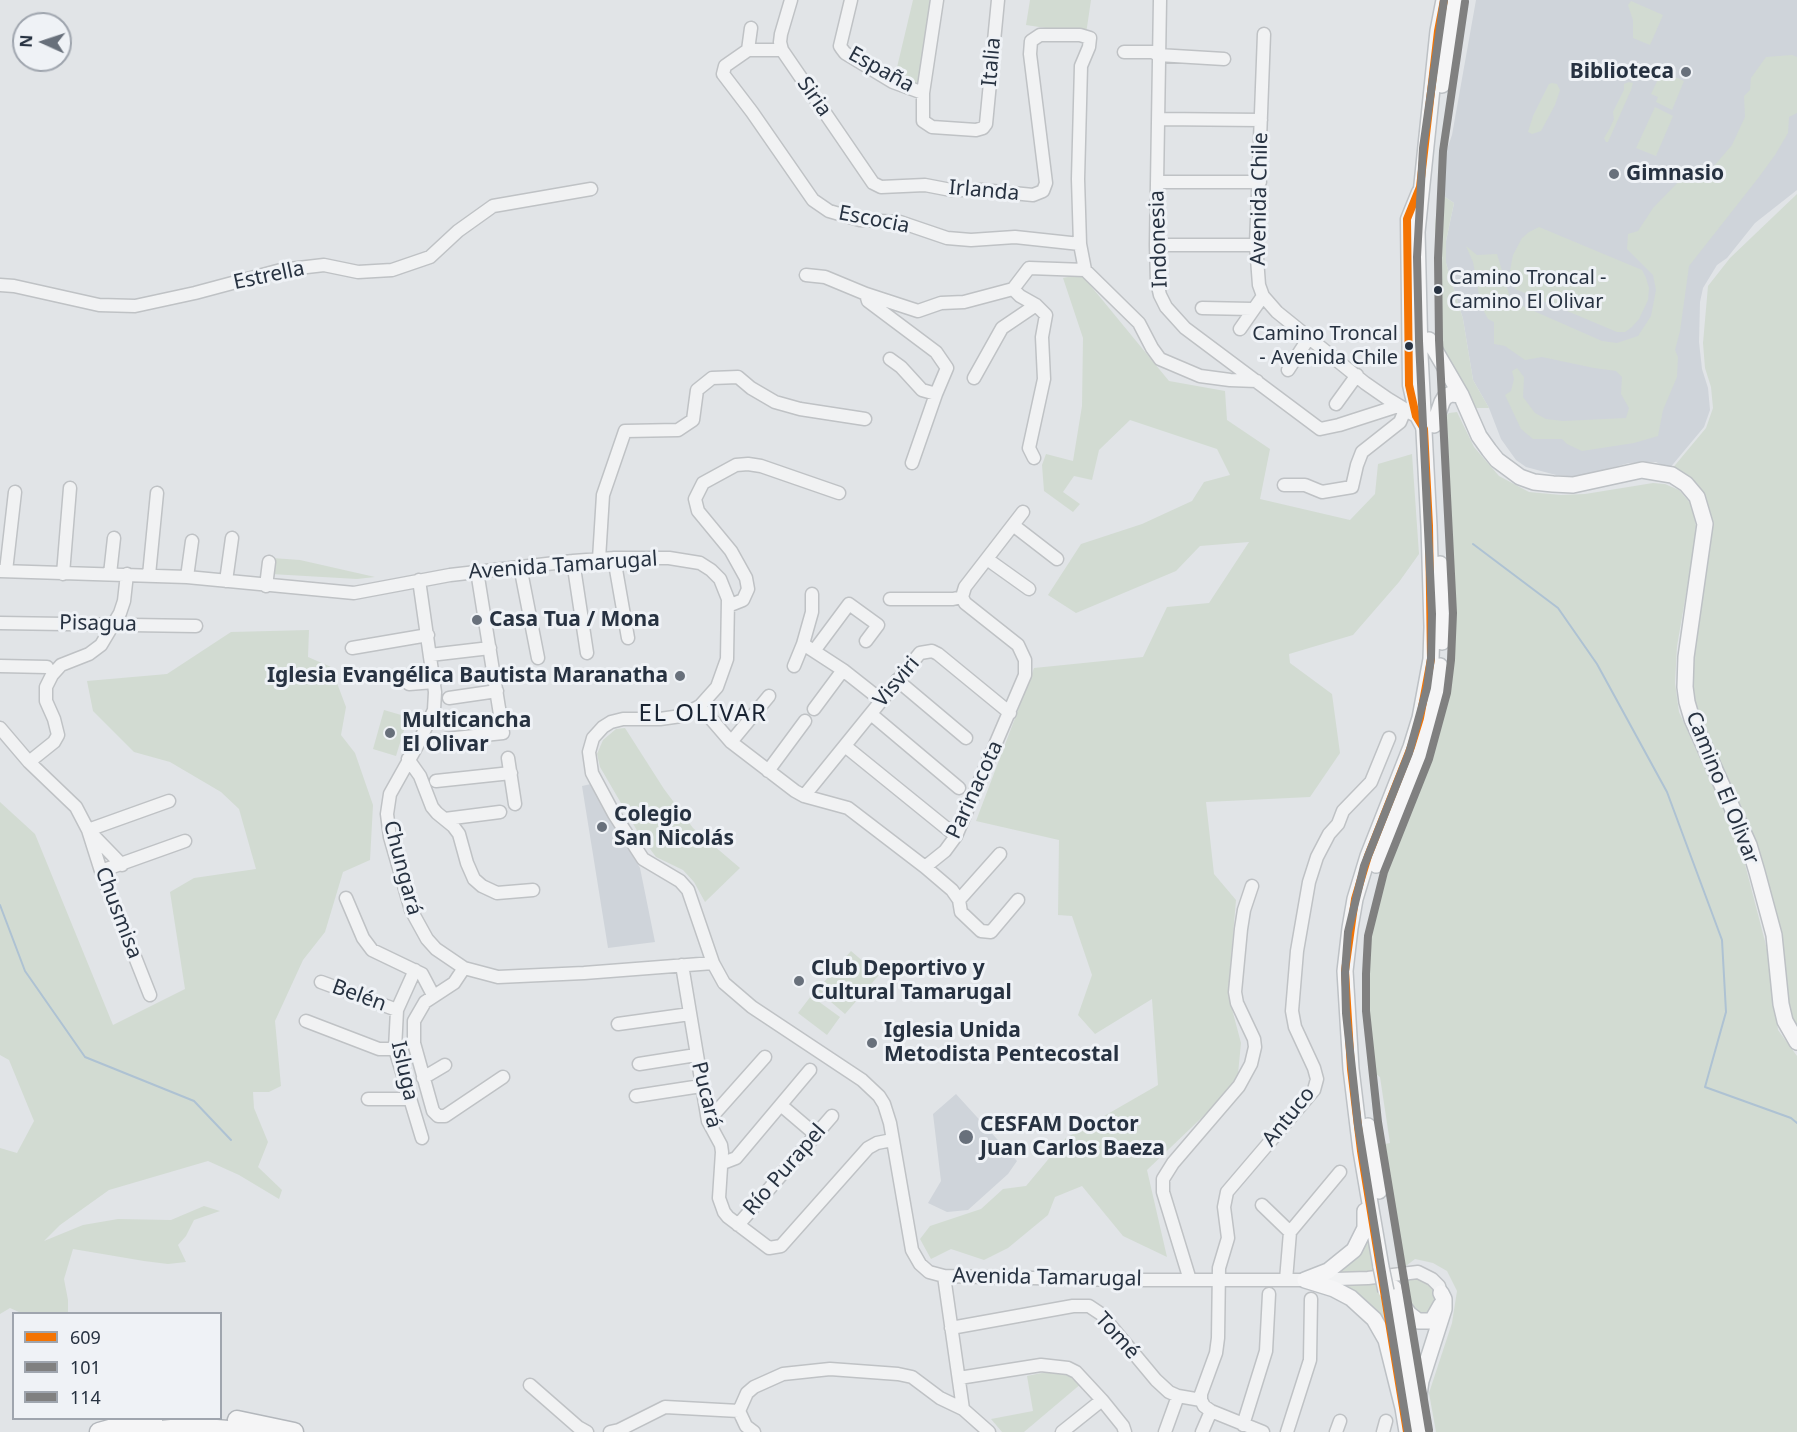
<!DOCTYPE html>
<html>
<head>
<meta charset="utf-8">
<style>
  body { margin:0 }
  #map { position:relative; width:1797px; height:1432px; overflow:hidden; background:#e1e4e7; font-family:"Noto Sans",sans-serif }
  canvas { display:block }
  .legend { position:absolute; left:12px; top:1312px; width:210px; height:108px; box-sizing:border-box; background:#eff2f6; border:2px solid #9fa5ae; margin:0; padding:8px 10px; list-style:none; font-size:18px; color:#273241 }
  .legend li { display:flex; align-items:center; gap:12px; height:30px }
  .legend b { width:30px; border:2px solid #9fa5ae }
  .north { position:absolute; left:12px; top:12px; width:60px; height:60px; box-sizing:border-box; background:#eff2f6; border:2px solid #9fa5ae; border-radius:50%; rotate:273deg; font-size:16px; font-weight:700; line-height:24px; text-align:center; color:#273241 }
  .north::after { content:''; display:block; margin:auto; width:21px; height:27px; background:#68707b; clip-path:polygon(50% 0,100% 100%,50% 72%,0 100%) }
</style>
</head>
<body>
<div id="map">
<canvas width="1797" height="1432"></canvas>
<ul class="legend">
<li><b style="height:8px;background:#f47403"></b>609</li>
<li><b style="height:8px;background:#808080"></b>101</li>
<li><b style="height:8px;background:#808080"></b>114</li>
</ul>
<div class="north">N</div>
</div>
<script>
const ctx = document.querySelector('canvas').getContext('2d');
ctx.lineJoin = 'round';
function fill(path, color) {
  ctx.fillStyle = color;
  ctx.fill(path, 'evenodd');
}
function poly(rows) {
  const path = new Path2D();
  for (const r of rows) {
    path.moveTo(r[0], r[1]);
    for (let i = 2; i < r.length; i += 2) path.lineTo(r[i], r[i + 1]);
  }
  return path;
}
function strokePath(path, color, width, dash) {
  ctx.strokeStyle = color;
  ctx.lineWidth = width;
  ctx.lineCap = dash ? 'butt' : 'round';
  ctx.setLineDash(dash || []);
  ctx.stroke(path);
}
function write(font, color, halo, rows, align = 'center') {
  ctx.font = font + ' "Noto Sans",sans-serif';
  ctx.lineWidth = 6;
  ctx.setLineDash([]);
  ctx.textBaseline = 'middle';
  ctx.strokeStyle = halo;
  ctx.fillStyle = color;
  for (const [text, x, y, turn = 0] of rows) {
    ctx.save();
    ctx.translate(x, y);
    ctx.rotate((+turn || 0) * Math.PI / 180);
    ctx.textAlign = isNaN(turn) ? turn : align;
    if (halo) ctx.strokeText(text, 0, 0);
    ctx.fillText(text, 0, 0);
    ctx.restore();
  }
}
const built = poly([
  [1476,0,1797,0,1797,190,1755,223,1727,258,1717,265,1703,288,1700,302,1699,342,1702,369,1708,388,1710,410,1704,427,1669,469,1656,462,1629,463,1578,477,1556,475,1526,467,1516,460,1501,439,1489,408,1473,380,1463,319,1446,263,1446,241,1454,203,1439,193,1446,152,1452,135],
  [591,784,640,868,655,942,608,948,582,786],
  [956,1094,1017,1161,1008,1174,968,1210,947,1212,928,1203,941,1181,933,1114]
]);
const green = poly([
  [913,0,930,0,918,90,894,80],
  [1030,0,1091,0,1086,34,1026,25],
  [1631,1,1663,15,1650,45,1633,38,1633,20,1628,5],
  [1792,55,1797,57,1797,113,1789,117,1788,133,1775,155,1759,177,1689,266,1680,331,1675,350,1678,357,1677,377,1663,410,1658,436,1634,443,1582,451,1567,444,1562,439,1533,439,1521,429,1505,395,1511,391,1514,379,1512,371,1517,368,1524,377,1523,397,1535,413,1546,419,1563,421,1626,418,1629,408,1621,394,1622,377,1616,371,1594,368,1542,357,1525,360,1505,346,1494,344,1494,322,1488,319,1481,306,1473,262,1466,246,1477,255,1497,254,1511,301,1602,341,1617,343,1638,336,1651,316,1656,290,1653,275,1627,249,1628,234,1638,231,1653,208,1686,174,1714,166,1732,145,1745,117,1744,96,1750,90,1751,78,1766,57],
  [1662,71,1684,81,1672,110,1656,102,1658,97,1651,94],
  [1629,82,1633,83,1631,90,1608,142,1606,142,1604,138,1610,128,1614,119,1613,112,1624,90,1624,84],
  [1552,83,1557,84,1560,90,1555,105,1541,131,1532,134,1528,132,1533,116,1549,84],
  [1655,107,1673,116,1656,156,1636,148],
  [1439,193,1454,203,1446,241,1446,263,1463,319,1473,380,1489,408,1476,408,1445,358,1437,332,1438,282,1435,258,1435,224],
  [1797,194,1797,1033,1787,1010,1778,933,1693,712,1690,673,1711,543,1709,512,1671,470,1706,428,1713,408,1711,387,1705,368,1703,343,1708,286,1730,258],
  [1539,227,1642,270,1646,278,1649,288,1648,300,1639,319,1632,327,1625,332,1617,332,1515,289,1509,276,1513,255,1522,238,1529,232],
  [1081,274,1169,381,1225,391,1227,420,1270,449,1260,499,1350,520,1375,494,1378,464,1412,454,1419,554,1399,582,1353,635,1289,654,1290,663,1332,694,1340,753,1310,797,1206,802,1214,874,1236,900,1228,994,1241,1043,1237,1084,1147,1170,1167,1257,1123,1236,1082,1186,1055,1197,1048,1215,1008,1248,984,1260,951,1249,931,1259,920,1239,930,1226,981,1209,1003,1189,1026,1186,1066,1138,1158,1085,1152,999,1095,1034,1078,1015,1092,975,1072,916,1058,915,1059,840,976,821,1034,668,1143,657,1167,607,1209,603,1249,542,1200,546,1176,571,1076,613,1048,595,1081,544,1142,524,1192,501,1204,482,1230,475,1217,449,1130,420,1099,450,1092,480,1074,476,1063,492,1080,504,1073,512,1044,491,1042,465,1046,454,1073,461,1082,406,1083,338,1063,278],
  [1457,412,1474,447,1499,476,1529,492,1561,495,1585,494,1653,483,1665,484,1679,490,1692,505,1696,526,1693,554,1677,646,1675,683,1679,712,1740,845,1768,953,1778,1030,1797,1056,1797,1432,1436,1432,1429,1393,1452,1323,1457,1291,1447,1271,1433,1263,1415,1259,1402,1269,1380,1145,1390,1143,1380,1077,1373,1072,1363,999,1372,908,1382,875,1446,708,1451,665,1452,626,1442,459,1443,419,1449,413],
  [272,558,300,560,375,577,357,579,271,574],
  [309,630,308,657,331,667,346,707,341,735,355,753,373,805,370,860,343,872,325,932,303,960,275,1021,281,1086,269,1092,253,1092,254,1108,268,1142,258,1167,282,1190,279,1199,239,1175,208,1161,109,1190,60,1225,44,1241,83,1225,118,1219,171,1220,204,1206,220,1211,194,1220,186,1236,178,1245,186,1262,168,1264,144,1261,73,1249,64,1279,68,1300,68,1313,21,1313,10,1308,0,1314,0,1148,17,1153,34,1121,9,1060,0,1055,0,802,35,834,113,1025,185,989,170,892,194,878,256,869,239,809,221,792,170,762,134,752,93,711,87,681,167,674,231,632],
  [384,710,408,717,396,756,373,749],
  [625,728,664,789,693,828,740,868,705,902,694,882,683,870,656,857,639,834,600,767,597,754,603,740,616,729],
  [851,951,879,975,845,1014,817,990],
  [811,996,840,1017,827,1035,798,1013],
  [1368,1231,1375,1272,1328,1273],
  [1416,1277,1426,1282,1432,1289,1436,1300,1427,1317,1411,1311,1403,1279],
  [1378,1281,1387,1336,1330,1284],
  [1061,1369,1073,1373,1082,1383,1024,1432,1002,1432,991,1419,1033,1411,1027,1376]
]);
const stream = poly([
  [1473,544,1558,608,1597,664,1667,792,1722,940,1726,1012,1705,1087,1791,1118,1797,1123],
  [0,905,25,971,85,1057,194,1101,231,1140]
]);
const minor = poly([
  [791,0,781,34,780,42,782,50,873,183,881,187,925,185,951,190,982,190,1033,195,1043,191,1046,183,1030,54,1031,41,1040,35,1080,35,1090,38,1089,47,1081,66,1078,179,1080,244,1085,270,1139,323,1152,348,1160,359,1200,376,1230,380,1257,381],
  [851,0,840,46,842,49,845,53,893,82,923,93],
  [937,0,923,93,923,121,932,127,976,130,983,128,986,124,998,0],
  [1160,0,1156,245,1157,282,1160,295,1166,307,1185,328,1320,429,1339,425,1398,406],
  [1264,34,1256,245,1259,285,1263,296,1277,312,1365,383,1388,399,1416,416,1423,429],
  [748,50,751,28],
  [782,50,748,50,725,66,723,74,752,112,813,200,829,211,860,220,900,222,947,238,971,240,1015,237,1080,244],
  [1124,52,1153,52,1158,55,1224,59],
  [1158,119,1261,120],
  [1157,182,1260,182],
  [1156,245,1256,245],
  [806,275,825,277,866,294],
  [0,285,14,286,99,305,135,306,195,293,281,270,324,265,358,272,392,270,430,257,458,231,493,206,591,189],
  [1013,289,1029,268,1085,270],
  [1202,308,1252,309],
  [1240,329,1263,296],
  [890,359,901,367,922,390,936,394],
  [1288,370,1310,336],
  [974,378,1002,328,1036,305],
  [1336,404,1357,375],
  [1416,416,1409,385,1407,219,1418,192],
  [912,463,936,394,947,368,936,352,868,301,866,294,918,311,941,303,964,302,1013,289,1020,296,1036,305,1046,315,1042,337,1044,379,1029,448,1034,458],
  [1284,485,1305,485,1322,492,1352,487,1357,465,1362,452,1400,422,1405,410],
  [1013,525,1057,559],
  [614,558,628,638],
  [599,559,603,495,625,431,678,430,693,420,697,390,712,378,738,377,751,388,775,402,800,409,865,419],
  [987,559,1029,589],
  [573,561,587,653],
  [520,566,538,658],
  [0,571,187,577,354,593,450,575,573,561,614,558,669,558,700,563,711,570,720,579,728,599,727,659,717,687,700,706,681,716,660,719,623,719,611,722,603,727,593,738,589,752,592,773,614,814,643,859,680,881,688,890,713,963,724,983,752,1007,862,1080,879,1096,884,1104,890,1123,912,1250,920,1264,929,1272,944,1276,1121,1280,1305,1280,1368,1278,1418,1272,1432,1279,1439,1286,1441,1293],
  [6,571,15,492],
  [63,574,70,488],
  [110,574,114,538],
  [149,575,157,493],
  [187,577,192,541],
  [419,580,435,692,434,710,418,744,390,794,387,814,390,837,411,910,427,939,436,949,464,968,498,977,584,973,713,963],
  [226,581,232,538],
  [266,586,269,562],
  [890,599,953,599,962,597],
  [728,606,743,600,748,589,746,578,731,551,698,511,695,499,703,483,736,465,748,464,761,466,839,493],
  [0,623,196,626],
  [803,644,843,670,881,700],
  [352,648,428,635],
  [814,651,849,604,878,625,866,641],
  [430,655,490,648],
  [0,666,47,667],
  [794,666,803,644,812,612,812,594],
  [897,680,966,738],
  [409,684,434,682],
  [449,698,497,691],
  [700,706,731,742,795,791,804,796,848,808,925,867,952,890,959,900,961,912,981,931,991,932,1018,900],
  [814,709,843,670],
  [871,714,959,788],
  [0,728,29,762,76,807,88,830,101,871,150,995],
  [446,739,503,733,477,571],
  [731,742,769,696],
  [845,746,956,836],
  [508,758,515,804],
  [408,759,420,776,432,807,437,813,453,826,459,834,467,863,474,879,482,886,497,893,533,890],
  [29,762,54,742,58,735,54,719,46,701,46,687,52,675,61,665,89,654,101,645,120,613,124,601,127,574],
  [768,771,805,721],
  [436,781,511,773],
  [804,796,920,653,932,651,938,654,1010,713],
  [445,819,500,812],
  [122,865,88,830,169,801],
  [925,867,945,851,956,836,1025,675,1025,660,1018,645,965,603,962,597,965,587,1023,512],
  [101,871,185,841],
  [346,898,363,938,372,950,422,974,433,995],
  [959,900,1000,854],
  [682,965,708,1121,721,1145,722,1152,719,1198,724,1212,728,1217,769,1248,781,1246,868,1148,877,1143,892,1140],
  [464,968,454,983,425,1002,414,1021,414,1043,433,1111,438,1116,445,1116,503,1077],
  [415,970,397,1010,395,1049,422,1138],
  [321,982,397,1010],
  [306,1021,379,1049,395,1049],
  [618,1024,690,1014],
  [639,1064,696,1055],
  [423,1078,445,1065],
  [636,1096,701,1086],
  [368,1099,410,1099],
  [782,1106,816,1135],
  [708,1121,765,1057],
  [723,1163,736,1158,810,1070],
  [1262,1205,1290,1232],
  [738,1225,832,1116],
  [944,1276,963,1409],
  [1190,1280,1163,1192,1163,1179,1173,1163,1239,1086,1251,1064,1255,1047,1254,1039,1237,1003,1235,992,1241,929,1244,910,1252,886],
  [1286,1280,1290,1232,1340,1172],
  [951,1328,1073,1306,1089,1306,1101,1314,1156,1380,1169,1392,1178,1396,1201,1400,1204,1406,1211,1411,1263,1432],
  [959,1378,1041,1365,1068,1368,1076,1372,1102,1400,1123,1426,1125,1432],
  [530,1385,578,1427,587,1432],
  [1201,1400,1201,1394,1216,1353,1218,1338,1219,1268,1228,1238,1224,1207,1227,1192,1314,1090,1317,1079,1314,1068,1295,1027,1292,1011,1297,951,1309,882,1317,857,1329,834,1338,824,1343,811,1371,782,1389,738],
  [1243,1425,1266,1351,1269,1294],
  [610,1432,619,1430,665,1407,739,1411],
  [754,1432,746,1426,739,1411,747,1393,754,1387,783,1374,830,1369,898,1374,912,1377,940,1398,963,1409,989,1432],
  [1062,1432,1102,1400],
  [1165,1432,1178,1396],
  [1202,1432,1211,1411],
  [1287,1432,1310,1360,1311,1299],
  [1336,1432,1340,1421],
  [1383,1432,1386,1421]
]);
const major = poly([
  [1442,85,1455,0],
  [1429,340,1461,395,1479,436,1489,450,1497,460,1520,477,1534,482,1553,484,1573,485,1642,470,1672,475,1686,484,1697,497,1705,524,1686,657,1685,687,1687,702,1692,719,1749,845,1757,872,1774,935,1781,1004,1785,1021,1797,1042],
  [1434,425,1442,402,1445,397,1451,394,1461,395],
  [1440,564,1442,642],
  [1376,865,1419,756,1437,690,1440,666],
  [1368,1126,1379,1191],
  [1381,1267,1361,1151,1351,1069,1345,971,1350,928,1355,899,1368,856,1411,747,1420,718,1431,659,1432,627,1429,526,1420,355,1417,232,1438,31,1444,0],
  [1305,1280,1334,1289,1351,1298,1374,1319,1386,1340,1404,1412],
  [1305,1280,1328,1271,1354,1250,1365,1228,1365,1211],
  [1394,1288,1419,1432],
  [1397,1298,1409,1314,1418,1321,1430,1321,1433,1319,1441,1305],
  [1402,1402,1407,1432],
  [1418,1402,1421,1381,1444,1309,1444,1299,1441,1293]
]);
const highway = poly([
  [237,1420,294,1432],
  [99,1432,128,1424,153,1420],
  [139,1432,193,1427,251,1432]
]);
const majorBridge = poly([
  [1381,1267,1386,1291]
]);
const bus1 = poly([
  [1407,1432,1361,1151,1351,1069,1345,971,1355,899,1368,856,1411,747,1420,718,1431,659,1429,526,1424,429,1416,416,1409,385,1407,219,1420,187,1438,31,1444,0]
]);
const bus2 = poly([
  [1429,1430,1378,1122,1366,1011,1366,974,1368,936,1384,872,1429,759,1447,693,1451,660,1453,613,1439,340,1438,258,1443,151,1465,2]
]);
const bus3 = poly([
  [1408,1432,1358,1125,1346,1013,1345,973,1348,932,1364,866,1409,753,1427,688,1431,658,1432,614,1419,341,1417,257,1423,148,1444,0]
]);
const markers = [
  [1686,72,6,"#68707b"],
  [1614,174,6,"#68707b"],
  [1438,290,5,"#273241"],
  [1409,346,5,"#273241"],
  [477,620,6,"#68707b"],
  [680,676,6,"#68707b"],
  [390,733,6,"#68707b"],
  [602,827,6,"#68707b"],
  [799,981,6,"#68707b"],
  [872,1043,6,"#68707b"],
  [966,1137,8,"#68707b"]
];
const busNames = [
  ["Camino Troncal -",1449,278],
  ["Camino El Olivar",1449,302],
  ["Camino Troncal",1398,334,"right"],
  ["- Avenida Chile",1398,358,"right"]
];
const streetNames = [
  ["Italia",992,62,-85],
  ["España",881,70,29],
  ["Siria",814,97,55],
  ["Irlanda",984,191,5],
  ["Avenida Chile",1260,199,-89],
  ["Escocia",874,220,11],
  ["Indonesia",1159,239,-92],
  ["Estrella",269,276,-12],
  ["Avenida Tamarugal",563,566,-4],
  ["Pisagua",98,624,1],
  ["Visviri",897,682,-50],
  ["Camino El Olivar",1722,788,68],
  ["Parinacota",975,790,-65],
  ["Chungará",402,868,75],
  ["Chusmisa",118,913,69],
  ["Belén",359,996,20],
  ["Isluga",404,1071,77],
  ["Pucará",706,1095,76],
  ["Antuco",1289,1117,-51],
  ["Río Purapel",785,1170,-49],
  ["Avenida Tamarugal",1047,1278,1],
  ["Tomé",1117,1336,48]
];
const poiNames = [
  ["Biblioteca",1674,72,"right"],
  ["Gimnasio",1626,174],
  ["Casa Tua / Mona",489,620],
  ["Iglesia Evangélica Bautista Maranatha",668,676,"right"],
  ["Multicancha",402,721],
  ["El Olivar",402,745],
  ["Colegio",614,815],
  ["San Nicolás",614,839],
  ["Club Deportivo y",811,969],
  ["Cultural Tamarugal",811,993],
  ["Iglesia Unida",884,1031],
  ["Metodista Pentecostal",884,1055],
  ["CESFAM Doctor",980,1125],
  ["Juan Carlos Baeza",980,1149]
];
const quarterNames = [
  ["EL OLIVAR",703,714]
];
fill(built, '#cfd4da');
fill(green, '#d2dbd2');
strokePath(stream, '#aec2d3', 2);
strokePath(minor, '#bfc2c5', 15);
strokePath(major, '#bdc1c5', 18);
strokePath(highway, '#b3b7bc', 21);
strokePath(minor, '#f1f2f3', 12);
strokePath(major, '#f5f5f6', 15);
strokePath(highway, '#f5f5f6', 18);
strokePath(majorBridge, '#bdc1c5', 18, []);
strokePath(majorBridge, '#f5f5f6', 15);
strokePath(bus1, '#f47403', 8);
strokePath(bus2, '#808080', 8);
strokePath(bus3, '#808080', 8);
for (const [x, y, r, color] of markers) {
  const dot = new Path2D();
  dot.arc(x, y, r, 0, 2 * Math.PI);
  ctx.fillStyle = color;
  ctx.fill(dot);
  strokePath(dot, '#eff2f6', 2);
}
write('20px', '#273241', '#eff2f6', busNames, 'left');
write('21px', '#273241', '#eff2f6', streetNames);
write('bold 21px', '#273241', '#eff2f6', poiNames, 'left');
ctx.letterSpacing = '1.5px';
write('24px', '#192332', '#eff2f6', quarterNames);
ctx.letterSpacing = '0px';
</script>
</body>
</html>
